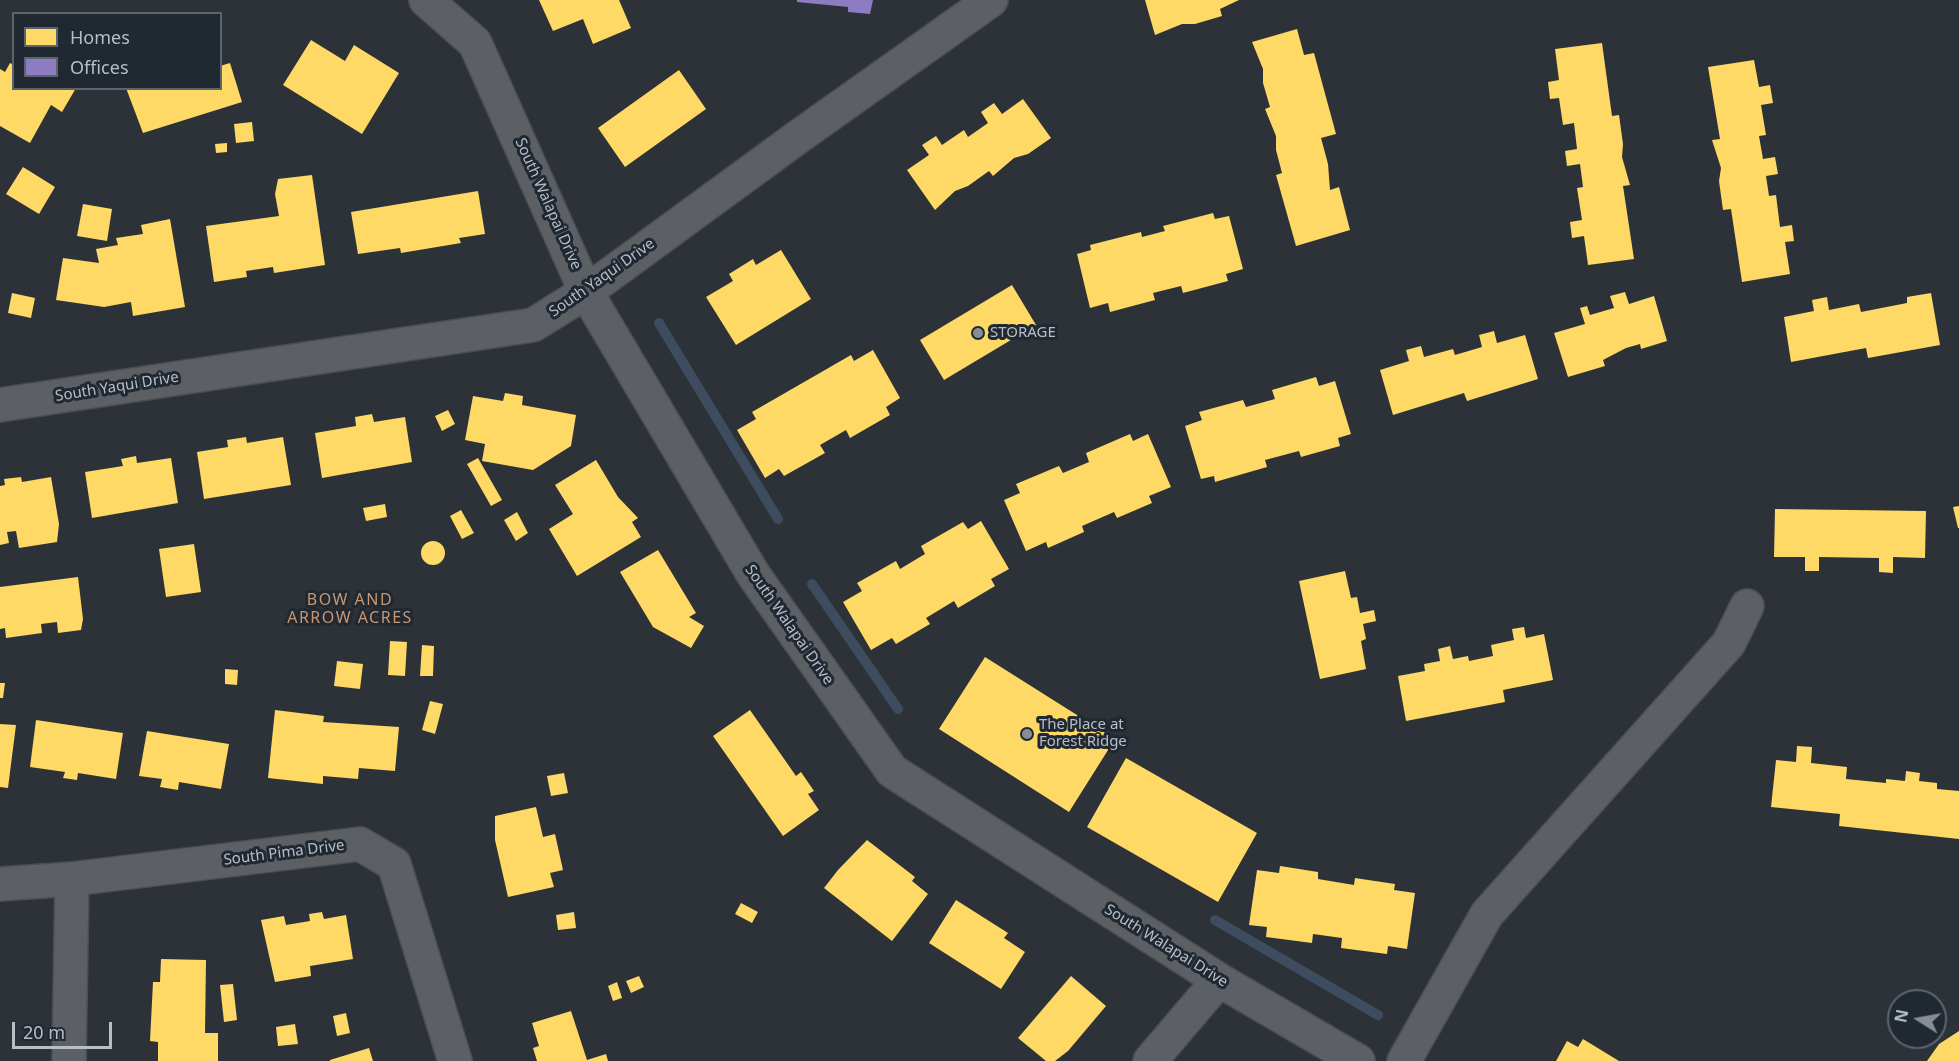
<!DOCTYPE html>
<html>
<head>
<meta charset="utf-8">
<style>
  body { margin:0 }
  #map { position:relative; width:1959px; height:1061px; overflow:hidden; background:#2c3238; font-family:"Noto Sans",sans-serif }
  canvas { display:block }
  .legend { position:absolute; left:12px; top:12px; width:210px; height:78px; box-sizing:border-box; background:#202831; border:2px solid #5c646d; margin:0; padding:8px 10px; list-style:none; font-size:18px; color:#b7bec7 }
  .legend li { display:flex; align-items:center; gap:12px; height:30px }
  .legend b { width:30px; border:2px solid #5c646d }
  .north { position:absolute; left:1887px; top:989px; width:60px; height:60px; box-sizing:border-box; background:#202831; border:2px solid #5c646d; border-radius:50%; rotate:281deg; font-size:16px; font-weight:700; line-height:24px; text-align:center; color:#b7bec7 }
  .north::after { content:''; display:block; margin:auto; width:21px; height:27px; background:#868d95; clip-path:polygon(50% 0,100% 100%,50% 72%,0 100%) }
  .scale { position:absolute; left:12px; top:1022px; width:100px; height:27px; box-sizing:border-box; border:3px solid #b7bec7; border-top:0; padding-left:8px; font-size:18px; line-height:21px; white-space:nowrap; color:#b7bec7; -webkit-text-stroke:4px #202831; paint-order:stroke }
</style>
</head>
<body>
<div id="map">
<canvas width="1959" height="1061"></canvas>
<ul class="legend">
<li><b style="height:16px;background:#ffd966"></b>Homes</li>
<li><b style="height:16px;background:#8e7cc3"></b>Offices</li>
</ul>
<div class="north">N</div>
<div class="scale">20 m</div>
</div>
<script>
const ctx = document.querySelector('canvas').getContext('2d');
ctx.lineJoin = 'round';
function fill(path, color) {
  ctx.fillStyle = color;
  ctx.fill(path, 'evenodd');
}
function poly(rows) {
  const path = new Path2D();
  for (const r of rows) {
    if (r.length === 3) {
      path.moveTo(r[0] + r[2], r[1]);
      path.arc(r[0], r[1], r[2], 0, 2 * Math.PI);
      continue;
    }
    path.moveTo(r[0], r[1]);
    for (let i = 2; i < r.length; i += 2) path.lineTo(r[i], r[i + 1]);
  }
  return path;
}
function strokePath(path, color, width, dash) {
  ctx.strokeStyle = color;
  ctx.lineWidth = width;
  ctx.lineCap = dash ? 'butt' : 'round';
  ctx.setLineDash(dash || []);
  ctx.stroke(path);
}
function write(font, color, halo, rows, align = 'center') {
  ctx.font = font + ' "Noto Sans",sans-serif';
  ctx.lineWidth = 6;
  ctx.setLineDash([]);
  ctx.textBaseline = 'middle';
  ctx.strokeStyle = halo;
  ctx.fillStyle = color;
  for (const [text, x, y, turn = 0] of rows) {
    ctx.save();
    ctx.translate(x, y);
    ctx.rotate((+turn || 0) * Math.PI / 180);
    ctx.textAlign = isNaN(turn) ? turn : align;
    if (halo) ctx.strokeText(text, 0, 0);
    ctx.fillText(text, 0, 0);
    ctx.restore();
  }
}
const homes = poly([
  [539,0,619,0,631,28,593,44,583,19,553,31],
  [1145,0,1239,0,1220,9,1222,16,1195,24,1182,24,1155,35],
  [1297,29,1304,55,1314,53,1336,134,1321,138,1328,164,1330,190,1339,187,1350,230,1296,246,1276,175,1282,173,1276,150,1276,136,1265,109,1270,107,1263,83,1263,69,1252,42],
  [311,40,345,61,354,45,399,73,362,134,283,85],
  [1602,43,1612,116,1619,115,1623,144,1622,157,1630,185,1623,186,1634,259,1588,265,1584,236,1572,238,1570,222,1582,220,1577,188,1583,187,1580,164,1567,166,1565,151,1577,149,1574,123,1563,125,1559,98,1550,99,1548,82,1559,80,1555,49],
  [1754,60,1759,87,1770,85,1773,103,1761,105,1766,135,1759,136,1763,159,1775,157,1778,174,1766,176,1769,196,1776,195,1780,227,1792,225,1794,241,1785,242,1790,274,1742,282,1731,209,1723,210,1719,181,1721,168,1712,140,1720,139,1708,67],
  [10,63,14,65,14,88,76,88,62,112,51,105,30,143,0,126,0,69,5,72],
  [230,63,242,102,143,133,126,88,220,88,220,66],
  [679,70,706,109,625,167,598,128],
  [1023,99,1051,138,1028,154,1014,158,993,176,989,171,968,186,955,191,935,210,907,170,929,155,922,145,936,136,942,145,964,130,968,137,988,123,981,112,994,103,1002,114],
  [252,122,254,141,236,143,234,124],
  [227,143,227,152,216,153,215,144],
  [23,167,55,187,39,214,6,194],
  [312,175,325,265,274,273,273,267,246,271,247,277,214,282,206,226,279,216,275,194,278,179],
  [478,191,485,234,459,238,461,243,401,253,400,248,358,254,351,212],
  [83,204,112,209,107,241,77,236],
  [1213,213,1215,219,1229,216,1243,269,1226,274,1228,281,1183,293,1181,286,1153,293,1155,300,1110,312,1108,303,1090,308,1077,254,1091,250,1090,245,1141,232,1142,237,1165,231,1163,226],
  [170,219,185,307,133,316,131,302,104,307,56,300,63,258,99,263,96,249,118,245,116,238,143,234,141,225],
  [781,250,811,299,736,345,706,297,733,281,729,274,753,259,756,265],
  [1012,285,1036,325,944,380,920,340],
  [1625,292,1629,304,1654,296,1667,341,1641,349,1640,344,1626,348,1603,360,1605,366,1568,377,1554,333,1585,324,1580,308,1587,306,1590,315,1614,308,1610,296],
  [12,293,35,298,31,318,8,313],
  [1931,293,1940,345,1868,358,1866,348,1791,362,1784,317,1814,311,1812,300,1827,297,1829,310,1859,304,1861,312,1907,303,1907,297],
  [1494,331,1497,343,1525,335,1538,379,1467,401,1464,393,1393,415,1380,370,1409,361,1406,350,1421,346,1424,357,1453,349,1455,355,1482,347,1479,335],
  [873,350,900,398,886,407,890,415,850,438,846,430,820,445,825,453,784,476,779,469,765,478,737,430,756,419,752,412,851,355,854,361],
  [1316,377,1319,386,1335,381,1351,434,1338,438,1340,446,1301,457,1299,451,1265,460,1267,467,1215,482,1214,476,1201,479,1185,426,1202,420,1199,412,1243,400,1246,407,1275,399,1272,390],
  [505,393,523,396,522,405,576,415,571,446,533,470,482,461,485,444,465,440,473,396,503,401],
  [448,410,455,424,442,431,435,416],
  [372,414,374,422,405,417,412,462,322,478,315,433,356,426,355,417],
  [1130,434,1133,441,1148,434,1171,487,1149,496,1152,503,1117,518,1114,512,1082,526,1084,532,1048,548,1046,542,1026,551,1004,500,1020,493,1016,484,1059,466,1063,473,1089,462,1086,453],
  [246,437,247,443,283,437,291,485,204,499,197,452,228,447,227,440],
  [136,456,137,463,171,458,178,503,92,518,85,472,123,466,121,459],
  [478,458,502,500,491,506,467,464],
  [596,460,618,497,638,518,632,522,641,537,577,576,549,529,573,514,555,485],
  [21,477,22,482,51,477,59,524,57,542,19,548,16,531,7,532,9,543,0,545,0,486,5,485,4,479],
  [385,504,387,517,366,521,363,508],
  [1959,506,1959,528,1958,528,1953,507],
  [1775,509,1926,511,1925,558,1893,557,1893,573,1879,572,1879,558,1819,557,1819,571,1805,571,1805,557,1774,557],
  [461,510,474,533,462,539,450,516],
  [517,512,528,533,516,541,504,520],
  [981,521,1009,569,991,579,995,586,958,608,954,601,926,618,930,624,896,644,892,638,871,650,843,602,862,591,857,583,896,561,900,569,925,554,921,546,963,522,968,529],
  [433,553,12],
  [194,544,201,592,166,597,159,549],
  [658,550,696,613,689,617,704,626,691,648,653,627,620,572],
  [1345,571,1351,598,1357,597,1360,613,1374,610,1376,621,1363,624,1366,639,1361,641,1366,669,1320,679,1299,581],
  [78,577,83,619,81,630,58,633,57,622,41,624,42,633,6,638,5,628,0,629,0,587],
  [1524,627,1526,638,1544,634,1553,680,1503,690,1505,702,1406,721,1398,676,1425,671,1424,664,1440,661,1438,649,1450,646,1453,659,1468,656,1469,661,1493,656,1491,645,1514,640,1512,629],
  [390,641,407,642,405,676,388,675],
  [422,645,434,646,433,676,420,676],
  [985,657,1115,739,1069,812,939,729],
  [337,661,363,664,360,689,334,686],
  [225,669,238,670,237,685,225,684],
  [0,683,5,683,3,698,0,698],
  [430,701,443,704,435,734,422,730],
  [275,710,324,716,323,722,399,727,395,771,359,768,358,779,323,776,323,784,268,778],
  [750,710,796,776,801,772,814,791,808,794,819,810,783,836,713,736],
  [36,720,123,733,116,779,78,773,77,780,63,778,65,772,30,767],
  [0,724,16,725,8,788,0,787],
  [147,731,229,744,221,789,179,782,178,790,160,787,162,779,139,776],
  [1797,746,1812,747,1811,763,1847,767,1846,779,1886,783,1886,779,1905,781,1906,771,1920,773,1919,781,1937,783,1937,789,1959,791,1959,839,1839,826,1840,814,1771,807,1776,760,1796,762],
  [1126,758,1257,833,1218,902,1087,827],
  [564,773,568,793,551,796,547,776],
  [536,807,543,837,555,834,563,870,550,873,554,887,508,897,495,840,495,816],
  [867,840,915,877,912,881,928,894,892,941,824,888,838,870],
  [1280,866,1318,872,1318,879,1354,885,1355,878,1395,884,1394,890,1415,893,1407,949,1388,946,1387,954,1341,948,1342,938,1313,934,1312,943,1266,937,1267,927,1249,925,1257,870,1279,873],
  [956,900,1008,933,1004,938,1025,952,1001,989,929,943],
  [741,903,758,912,752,923,735,914],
  [322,912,324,919,346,915,353,959,310,966,311,976,275,982,261,920,284,916,286,925,310,921,309,914],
  [574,912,576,928,558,930,556,915],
  [161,959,206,960,205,1033,218,1033,218,1061,158,1061,158,1042,150,1041,153,982,160,982],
  [639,976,644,987,631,993,626,981],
  [1071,976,1106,1006,1068,1051,1055,1061,1046,1061,1018,1038],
  [617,982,622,998,613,1001,608,986],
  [233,984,237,1020,224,1022,220,985],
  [571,1011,587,1060,606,1054,608,1061,537,1061,533,1048,539,1046,532,1023],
  [346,1013,350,1033,337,1036,333,1016],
  [295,1024,298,1044,278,1046,276,1027],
  [1959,1031,1959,1061,1927,1061,1939,1044],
  [1583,1039,1619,1061,1556,1061,1567,1041,1578,1047],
  [369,1048,373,1061,330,1061,330,1060]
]);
const offices = poly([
  [797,0,873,0,870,14,848,12,848,7,797,2]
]);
const stream = poly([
  [659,323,778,519],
  [812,584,898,709],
  [1215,920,1378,1015]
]);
const minor = poly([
  [426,0,475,43,586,292,753,574,892,771,1219,980,1358,1061],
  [0,405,533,325,586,292,798,137,991,0],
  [0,884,72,879,360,844,394,864,455,1061],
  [69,1061,72,879],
  [1150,1061,1219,980],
  [1404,1061,1487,914,1729,643,1747,606]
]);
const markers = [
  [978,333,6,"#868d95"],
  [1027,734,6,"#868d95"]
];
const streetNames = [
  ["South Walapai Drive",548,204,66],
  ["South Yaqui Drive",602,278,-35],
  ["South Yaqui Drive",117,387,-9],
  ["South Walapai Drive",789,625,55],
  ["South Pima Drive",284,853,-7],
  ["South Walapai Drive",1166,946,32]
];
const poiNames = [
  ["STORAGE",990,333],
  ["The Place at",1039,725],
  ["Forest Ridge",1039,742]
];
const neighbourhoodNames = [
  ["BOW AND",350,600],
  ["ARROW ACRES",350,618]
];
fill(homes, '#ffd966');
fill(offices, '#8e7cc3');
strokePath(stream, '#3e4c5f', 10);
strokePath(minor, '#4a4e52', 36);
strokePath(minor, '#5c6065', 33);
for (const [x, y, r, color] of markers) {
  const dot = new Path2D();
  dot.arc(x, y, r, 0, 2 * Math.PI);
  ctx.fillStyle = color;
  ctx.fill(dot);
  strokePath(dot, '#202831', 2);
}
write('15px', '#b7bec7', '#202831', streetNames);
write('15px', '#b7bec7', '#202831', poiNames, 'left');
ctx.letterSpacing = '1.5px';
write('16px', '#c99671', '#202831', neighbourhoodNames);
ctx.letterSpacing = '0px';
</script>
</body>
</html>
